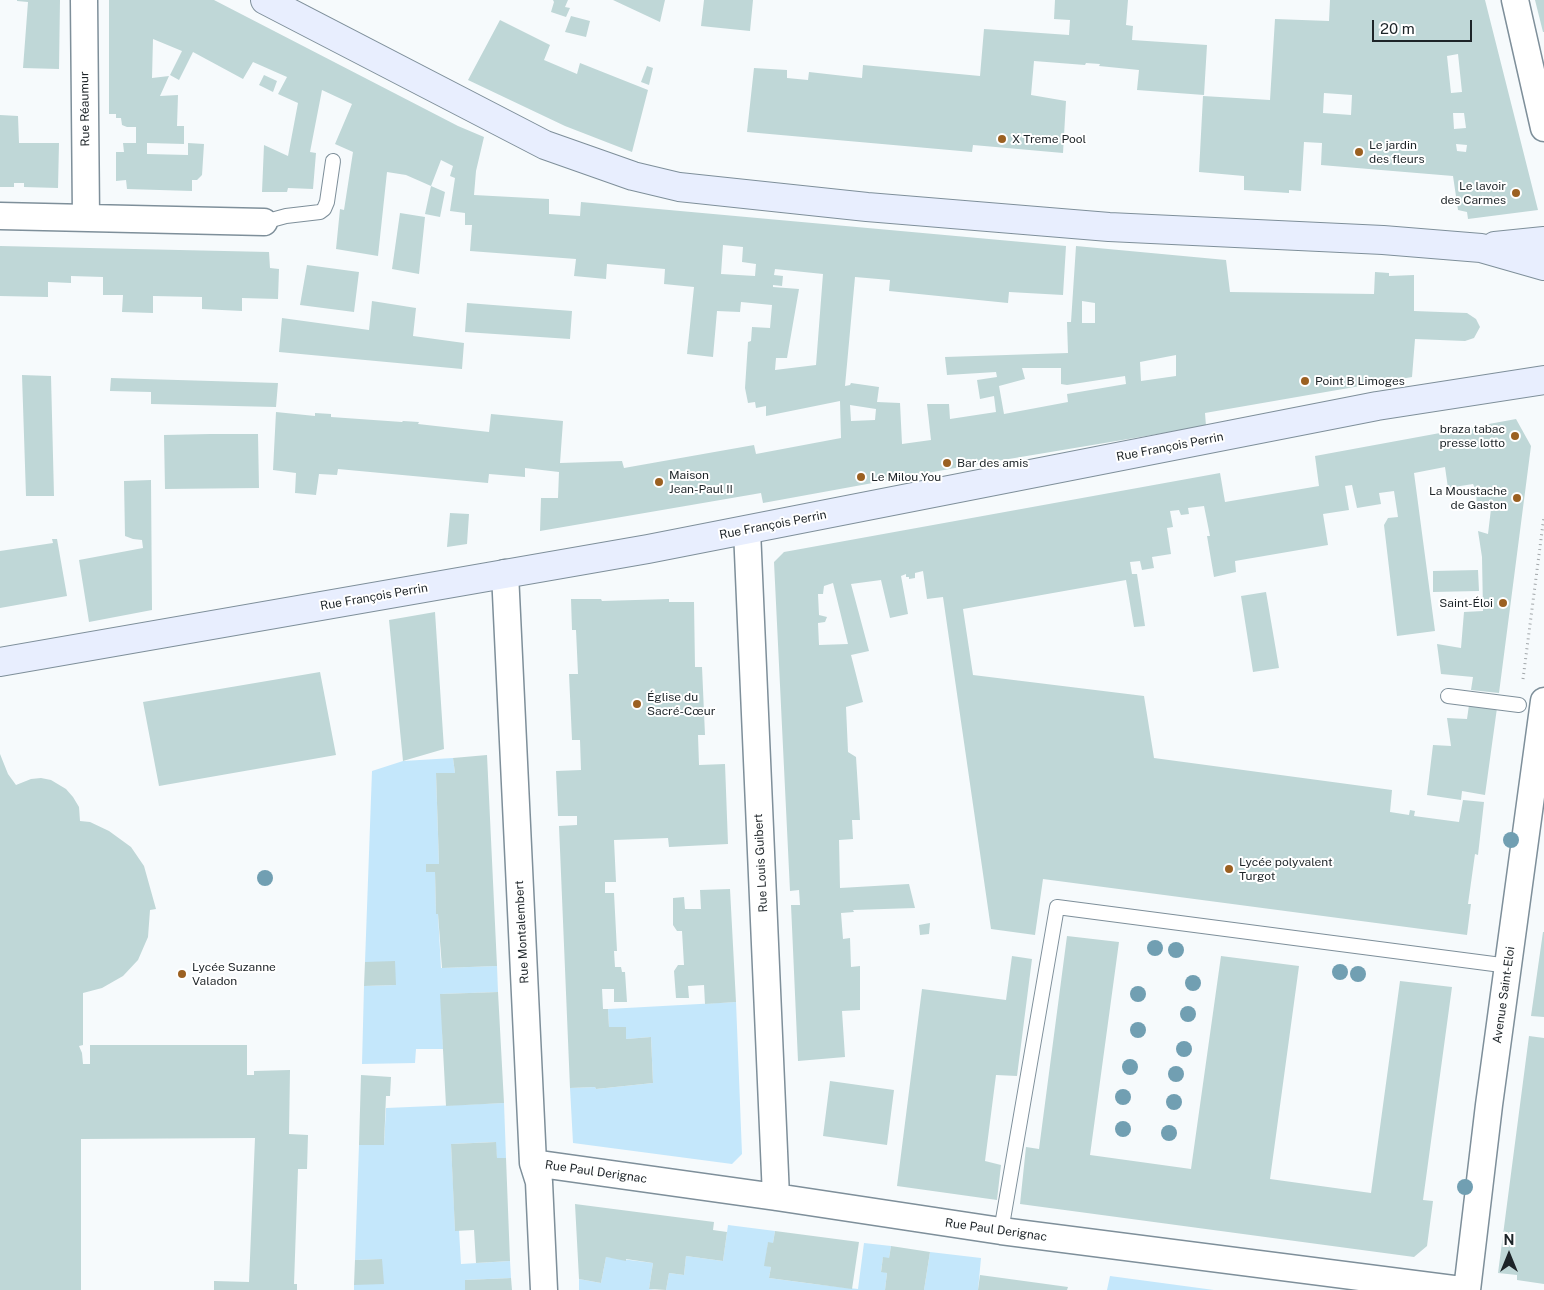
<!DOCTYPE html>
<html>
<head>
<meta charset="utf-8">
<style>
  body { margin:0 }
  #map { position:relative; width:1544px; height:1290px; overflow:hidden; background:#f6fafc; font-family:"Public Sans",sans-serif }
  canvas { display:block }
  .north { position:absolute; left:1484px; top:1230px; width:50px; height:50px; -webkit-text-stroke:4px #fff; paint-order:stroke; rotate:0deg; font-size:14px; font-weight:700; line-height:20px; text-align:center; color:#1d2428 }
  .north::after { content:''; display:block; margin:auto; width:18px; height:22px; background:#1d2428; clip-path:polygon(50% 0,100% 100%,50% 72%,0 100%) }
  .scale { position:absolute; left:1372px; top:20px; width:100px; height:22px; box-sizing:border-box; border:2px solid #1d2428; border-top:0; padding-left:6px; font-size:15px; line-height:18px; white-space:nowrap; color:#1d2428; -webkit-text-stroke:4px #fff; paint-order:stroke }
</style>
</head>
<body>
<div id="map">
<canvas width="1544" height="1290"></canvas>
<div class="north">N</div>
<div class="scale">20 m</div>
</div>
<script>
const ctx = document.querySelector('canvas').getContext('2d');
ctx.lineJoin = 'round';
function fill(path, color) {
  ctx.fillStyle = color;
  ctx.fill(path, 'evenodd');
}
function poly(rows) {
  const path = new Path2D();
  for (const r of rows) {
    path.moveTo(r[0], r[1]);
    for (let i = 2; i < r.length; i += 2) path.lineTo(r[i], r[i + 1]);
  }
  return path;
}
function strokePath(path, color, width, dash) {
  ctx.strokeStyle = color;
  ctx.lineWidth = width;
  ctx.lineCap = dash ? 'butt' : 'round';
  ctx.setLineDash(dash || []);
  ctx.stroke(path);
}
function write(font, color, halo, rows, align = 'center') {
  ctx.font = font + ' "Public Sans",sans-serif';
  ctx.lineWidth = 4;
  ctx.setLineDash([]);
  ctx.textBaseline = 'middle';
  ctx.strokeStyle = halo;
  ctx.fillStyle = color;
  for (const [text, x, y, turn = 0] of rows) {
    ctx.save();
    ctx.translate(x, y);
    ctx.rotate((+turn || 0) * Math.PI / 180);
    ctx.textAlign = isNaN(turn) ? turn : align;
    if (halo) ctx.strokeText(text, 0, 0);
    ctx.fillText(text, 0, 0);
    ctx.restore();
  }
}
const green = poly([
  [453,758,455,773,436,773,439,864,435,872,436,913,438,914,441,968,497,966,498,992,441,994,443,1049,416,1049,415,1063,362,1064,364,986,396,985,365,962,372,771,403,761],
  [736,1002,742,1154,732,1164,573,1143,570,1088,595,1087,596,1089,653,1083,651,1037,626,1039,626,1027,609,1027,608,1009],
  [504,1103,506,1158,497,1158,495,1142,451,1144,453,1184,455,1230,459,1230,461,1264,510,1261,511,1278,465,1280,465,1290,354,1290,354,1285,382,1259,355,1260,359,1145,384,1145,386,1108],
  [728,1225,775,1231,773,1243,768,1243,765,1265,771,1267,769,1278,814,1284,858,1289,864,1243,891,1246,889,1258,883,1258,881,1271,887,1273,885,1290,666,1290,669,1273,684,1275,686,1256,723,1261],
  [930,1252,981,1258,978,1290,924,1290],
  [606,1257,653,1263,649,1289,655,1290,579,1290,579,1279,601,1283],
  [1110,1276,1214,1290,1107,1290]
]);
const building = poly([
  [17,0,60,0,59,69,23,68,28,2,17,1],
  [109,0,214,0,458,126,484,137,476,171,474,195,549,199,549,214,580,216,581,202,1066,246,1063,295,1009,292,1008,303,889,291,890,280,855,277,845,386,850,385,851,383,879,387,877,402,900,403,902,444,931,440,927,404,949,404,950,419,996,412,994,396,980,399,977,380,997,377,996,372,947,375,945,357,1068,353,1067,322,1071,322,1076,246,1226,260,1230,292,1374,294,1375,272,1389,273,1389,276,1414,275,1414,311,1467,313,1476,319,1480,327,1474,338,1465,341,1415,339,1412,377,1205,413,1206,426,955,468,763,503,761,493,540,531,541,498,558,498,559,472,525,468,525,477,489,474,488,483,338,469,337,475,319,474,316,495,295,493,296,473,273,470,276,412,315,416,315,413,331,414,331,417,402,422,403,421,419,422,418,424,489,432,491,414,563,421,560,463,622,461,624,468,754,445,756,454,841,438,840,401,766,416,766,406,756,408,755,402,748,403,745,388,748,342,751,341,752,327,770,328,772,305,741,302,740,312,717,311,713,357,687,354,694,287,664,284,665,269,607,264,606,279,574,276,576,259,470,251,472,225,465,225,465,213,450,211,455,178,450,176,453,166,441,160,431,186,445,192,440,217,425,214,431,186,406,175,387,172,378,256,336,249,340,209,344,210,353,152,335,144,352,104,322,90,310,152,316,153,313,189,288,188,287,192,262,192,264,145,288,156,298,103,278,94,287,77,253,62,243,79,193,52,179,80,170,75,182,51,153,39,152,78,169,76,160,96,178,95,177,126,184,126,184,144,147,143,147,154,188,155,188,143,204,144,202,175,197,180,192,180,192,191,127,189,126,180,116,181,116,152,124,152,123,143,136,143,136,127,127,127,122,125,121,118,116,118,116,114,109,114],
  [723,245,743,247,742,262,756,264,755,276,721,274],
  [775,269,823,274,816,365,775,370,776,358,787,358,799,289,773,287,773,285,782,286,783,276,774,275],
  [1082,301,1095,303,1095,323,1082,323],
  [1176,355,1176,376,1141,381,1140,362],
  [1022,368,1061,368,1061,384,1067,385,1125,376,1126,384,1067,394,1068,402,1004,414,999,386,1025,379],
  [850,405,876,409,875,420,851,421],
  [553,0,568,0,565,7,570,8,566,17,551,12,554,2],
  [613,0,665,0,660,22],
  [704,0,753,0,750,31,701,26],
  [1055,0,1128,0,1126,25,1133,26,1132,40,1207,45,1204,95,1137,90,1139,70,1099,66,1100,64,1086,63,1085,65,1034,61,1031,95,1066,101,1063,153,973,145,972,152,747,132,754,68,787,70,787,78,808,80,809,72,862,78,863,65,980,76,984,29,1069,35,1070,20,1054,19],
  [1330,0,1485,0,1538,210,1468,219,1467,212,1458,210,1453,176,1321,165,1322,143,1304,142,1301,191,1289,190,1289,193,1244,190,1244,176,1199,172,1203,96,1270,100,1275,19,1329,21],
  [1458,54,1462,92,1451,93,1447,56],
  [1324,93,1352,95,1351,115,1323,113],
  [1453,113,1464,113,1466,128,1454,129],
  [1456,144,1467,145,1466,152,1457,151],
  [1535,0,1544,0,1544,32,1543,32],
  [571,16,590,21,586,37,565,32],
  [500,20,550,45,544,60,577,74,580,63,648,90,632,152,565,126,468,80],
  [647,66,653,68,649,85,641,82],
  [264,75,277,81,273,92,259,85],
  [0,115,18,116,19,143,59,143,58,188,24,187,24,183,14,183,14,187,0,187],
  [400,213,425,217,419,274,392,269],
  [0,246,269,252,270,268,279,269,278,299,242,298,242,311,202,309,202,297,153,296,153,313,122,312,123,295,103,295,103,277,71,276,71,283,48,282,48,297,0,296],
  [307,265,359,272,354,312,300,305],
  [372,301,416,308,413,336,464,343,462,369,279,352,282,318,369,330],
  [467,303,572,311,570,339,465,332],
  [22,375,51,376,54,496,26,496],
  [111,378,278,383,276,407,151,404,151,392,110,391],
  [1516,419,1531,446,1499,693,1471,690,1473,677,1441,674,1437,644,1461,648,1464,612,1483,611,1482,557,1478,531,1488,534,1491,509,1477,509,1476,490,1473,484,1448,488,1445,467,1414,473,1435,631,1397,636,1384,525,1388,518,1398,517,1394,491,1379,493,1381,504,1357,508,1352,485,1345,486,1349,510,1323,514,1328,545,1235,561,1236,572,1214,577,1207,536,1210,536,1204,506,1188,508,1189,514,1181,515,1179,510,1170,511,1173,527,1167,528,1171,554,1152,557,1154,568,1142,570,1140,561,1130,562,1132,574,1137,574,1145,626,1134,627,1126,580,963,609,973,675,1144,696,1154,758,1392,790,1390,812,1409,815,1410,810,1415,811,1414,816,1459,822,1463,800,1484,802,1478,855,1475,854,1468,904,1471,904,1467,935,1043,879,1035,935,991,929,943,597,927,599,923,571,915,573,915,578,909,579,909,577,906,577,906,574,901,576,908,614,890,618,881,580,851,584,869,651,851,655,863,702,846,707,848,752,856,757,860,820,852,820,853,839,839,840,840,888,909,884,915,908,853,910,854,912,841,913,843,939,850,938,851,967,860,966,860,1010,842,1011,845,1057,798,1061,791,905,800,905,799,890,790,891,774,562,784,552,1220,473,1225,502,1319,486,1315,456],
  [833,583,848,644,819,645,818,623,825,622,827,617,819,615,818,594,823,594,824,586],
  [210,434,258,434,259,488,165,489,164,435],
  [151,480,152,610,89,622,79,560,143,548,142,540,133,539,125,536,124,481],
  [450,513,469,514,467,544,447,547],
  [52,539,57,539,67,596,0,608,0,551,53,543],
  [1478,570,1479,591,1433,592,1433,571],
  [1266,592,1279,668,1253,672,1241,596],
  [571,599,601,599,602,601,669,599,669,602,694,602,695,667,702,667,705,735,698,735,699,765,725,764,728,844,669,847,668,838,614,840,616,882,605,882,605,893,614,893,617,951,614,951,615,967,621,967,622,972,625,972,627,1002,614,1002,614,989,602,989,603,1009,608,1009,609,1027,626,1027,626,1039,651,1037,653,1083,596,1089,595,1087,570,1088,559,826,577,825,577,816,558,816,556,771,581,770,580,740,572,740,569,674,578,674,576,630,572,630],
  [435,612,444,749,403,761,389,620],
  [320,672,336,755,159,786,143,702],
  [1469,705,1497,708,1485,795,1462,791,1461,800,1427,795,1433,745,1451,746,1447,718,1467,719],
  [0,754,8,774,16,785,31,779,41,778,51,780,66,789,73,797,79,807,80,821,90,822,109,831,131,847,144,866,156,909,150,910,148,937,138,960,123,976,102,988,83,993,83,1045,79,1046,82,1053,83,1064,90,1064,90,1045,247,1045,247,1075,254,1075,254,1071,290,1070,289,1134,308,1135,307,1169,298,1169,294,1284,297,1284,297,1290,214,1290,214,1281,249,1282,255,1138,81,1139,81,1290,0,1290],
  [487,755,497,966,442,968,438,914,436,914,435,872,426,872,426,864,439,864,436,773,455,773,453,758],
  [730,889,736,1002,705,1004,704,985,688,986,689,998,676,998,674,971,678,965,684,965,682,931,677,931,673,925,673,898,684,897,685,909,701,909,700,890],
  [930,923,929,934,920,935,919,925],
  [1543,932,1544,932,1544,1017,1531,1016],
  [1067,936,1119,942,1090,1155,1191,1169,1221,956,1299,966,1270,1179,1371,1193,1400,981,1452,987,1423,1200,1433,1201,1427,1246,1414,1257,1020,1204,1026,1147,1039,1149],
  [1012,956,1032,959,1017,1076,996,1075,985,1161,1001,1165,997,1200,897,1186,922,989,1006,1000],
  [395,961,396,985,364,986,365,962],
  [498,992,504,1103,446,1106,440,994],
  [1529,1036,1544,1038,1544,1284,1517,1280,1517,1275,1498,1273],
  [361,1075,391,1077,390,1096,386,1096,384,1145,359,1145],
  [830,1081,894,1090,887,1145,823,1136],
  [496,1142,497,1158,506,1158,510,1261,476,1263,474,1230,455,1231,451,1144],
  [575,1204,714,1222,713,1230,727,1232,723,1261,686,1256,684,1275,669,1273,666,1290,649,1289,653,1263,626,1259,626,1261,606,1257,601,1283,579,1279],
  [775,1231,859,1242,852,1289,769,1278,771,1267,764,1266,768,1242,773,1243],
  [891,1246,930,1252,924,1290,885,1290,887,1273,881,1272,883,1257,889,1258],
  [382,1259,384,1284,354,1285,355,1260],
  [980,1275,1068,1287,1067,1290,978,1290],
  [511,1278,512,1290,465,1290,465,1280]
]);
const path = poly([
  [1523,679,1544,516]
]);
const service = poly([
  [264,222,286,216,320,212,324,209,327,202,333,161],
  [1448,696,1519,705],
  [1001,1231,1057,907,1509,966]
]);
const minor = poly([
  [84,0,86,217],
  [1515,0,1544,128],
  [0,216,264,222],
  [747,530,776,1197],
  [505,573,533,1163,539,1182,544,1290],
  [533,1163,776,1197,1001,1231,1461,1290],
  [1467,1290,1489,1105,1544,701]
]);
const secondary = poly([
  [265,0,545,145,633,176,679,187,867,207,1109,227,1383,240,1481,248,1544,266],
  [1495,246,1544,241],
  [0,662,648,549,1377,406,1544,380]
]);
const trees = [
  [1511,840],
  [265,878],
  [1155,948],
  [1176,950],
  [1340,972],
  [1358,974],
  [1193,983],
  [1138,994],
  [1188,1014],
  [1138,1030],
  [1184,1049],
  [1130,1067],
  [1176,1074],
  [1123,1097],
  [1174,1102],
  [1123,1129],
  [1169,1133],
  [1465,1187]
];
const markers = [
  [1002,139,5,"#9b6021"],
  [1359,152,5,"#9b6021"],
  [1516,193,5,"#9b6021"],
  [1305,381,5,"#9b6021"],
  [1515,436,5,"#9b6021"],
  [947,463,5,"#9b6021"],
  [861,477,5,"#9b6021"],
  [659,482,5,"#9b6021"],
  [1517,498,5,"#9b6021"],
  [1503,603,5,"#9b6021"],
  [637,704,5,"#9b6021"],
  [1229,869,5,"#9b6021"],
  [182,974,5,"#9b6021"]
];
const streetNames = [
  ["Rue Réaumur",85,109,-91],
  ["Rue François Perrin",1170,447,-11],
  ["Rue François Perrin",773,525,-11],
  ["Rue François Perrin",374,597,-10],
  ["Rue Louis Guibert",761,863,-93],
  ["Rue Montalembert",522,932,-93],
  ["Avenue Saint-Eloi",1504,995,-82],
  ["Rue Paul Derignac",596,1172,8],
  ["Rue Paul Derignac",996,1230,8]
];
const poiNames = [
  ["X Treme Pool",1012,139],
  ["Le jardin",1369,145],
  ["des fleurs",1369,159],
  ["Le lavoir",1506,186,"right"],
  ["des Carmes",1506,200,"right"],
  ["Point B Limoges",1315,381],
  ["braza tabac",1505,429,"right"],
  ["presse lotto",1505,443,"right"],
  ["Bar des amis",957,463],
  ["Maison",669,475],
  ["Jean-Paul II",669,489],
  ["Le Milou You",871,477],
  ["La Moustache",1507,491,"right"],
  ["de Gaston",1507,505,"right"],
  ["Saint-Éloi",1493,603,"right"],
  ["Église du",647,697],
  ["Sacré-Cœur",647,711],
  ["Lycée polyvalent",1239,862],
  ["Turgot",1239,876],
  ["Lycée Suzanne",192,967],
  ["Valadon",192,981]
];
fill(green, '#c4e7fb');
fill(building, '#bfd7d7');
strokePath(service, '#7e8f9a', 16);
strokePath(minor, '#7e8f9a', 29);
strokePath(secondary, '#7e8f9a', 30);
strokePath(path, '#a2a7aa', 3, [1, 4]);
strokePath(service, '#fff', 14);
strokePath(minor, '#fff', 26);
strokePath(secondary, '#e8eefe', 28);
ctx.fillStyle = '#719fb2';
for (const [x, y] of trees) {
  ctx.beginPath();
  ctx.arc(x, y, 8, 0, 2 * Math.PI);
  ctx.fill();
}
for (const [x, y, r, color] of markers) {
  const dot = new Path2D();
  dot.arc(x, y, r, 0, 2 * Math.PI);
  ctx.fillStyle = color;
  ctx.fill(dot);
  strokePath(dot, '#fff', 2);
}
write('12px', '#1d2428', '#fff', streetNames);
write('12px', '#1d2428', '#fff', poiNames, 'left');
</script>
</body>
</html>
